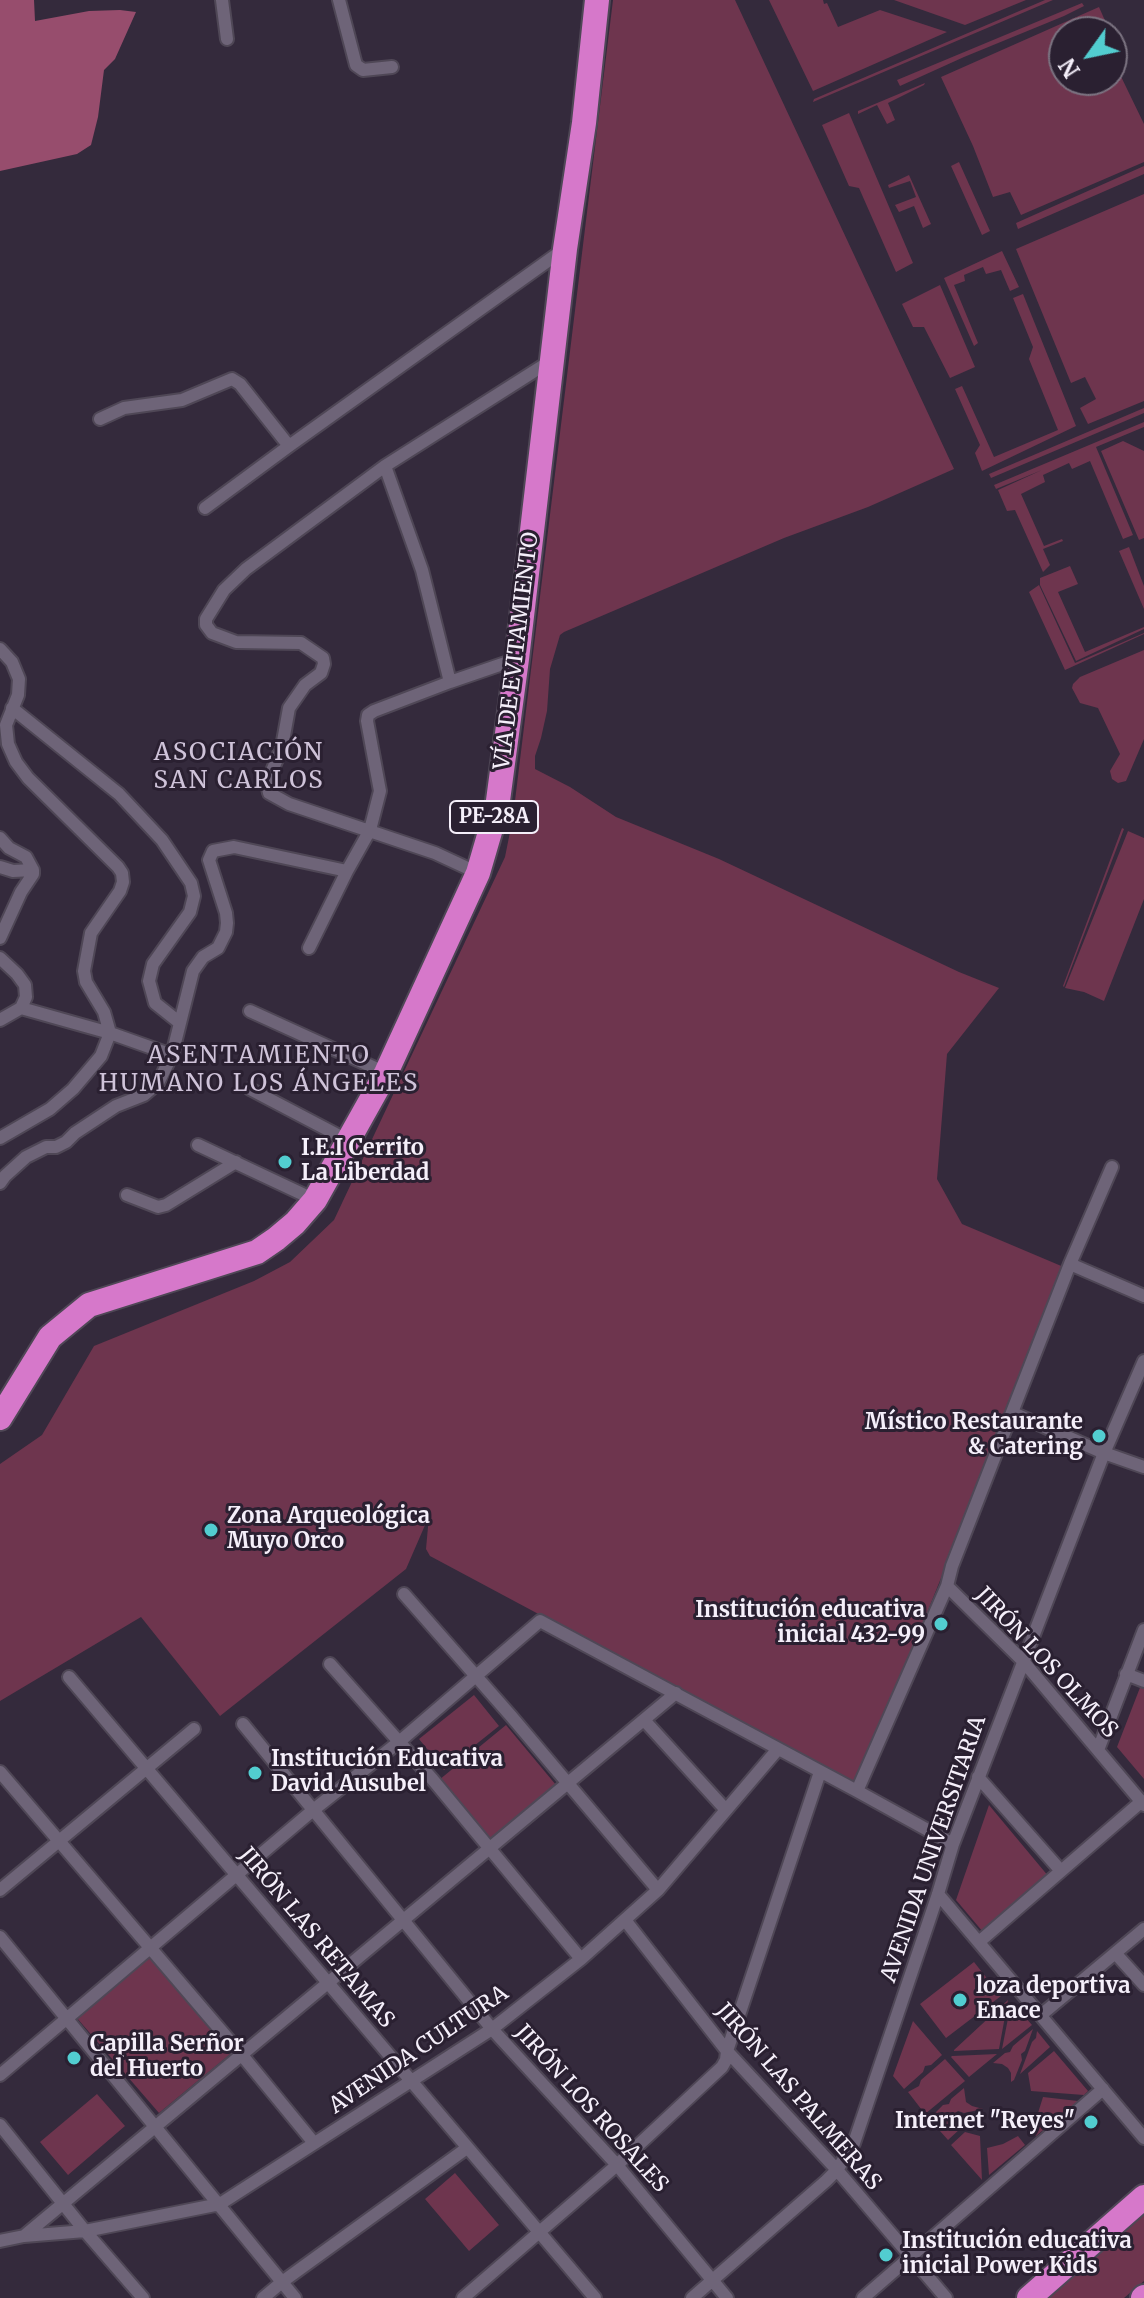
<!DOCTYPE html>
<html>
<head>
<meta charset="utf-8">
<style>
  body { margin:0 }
  #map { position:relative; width:1144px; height:2298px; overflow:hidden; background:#342a3c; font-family:Merriweather,serif }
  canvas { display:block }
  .north { position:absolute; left:1048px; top:16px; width:80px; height:80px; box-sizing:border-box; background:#2a2031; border:2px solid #7b7381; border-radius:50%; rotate:237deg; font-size:22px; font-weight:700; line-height:32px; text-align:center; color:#f5effa }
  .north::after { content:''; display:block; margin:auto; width:28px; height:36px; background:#52cdd0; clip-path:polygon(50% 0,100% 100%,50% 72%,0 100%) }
</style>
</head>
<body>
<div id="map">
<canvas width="1144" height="2298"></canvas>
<div class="north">N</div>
</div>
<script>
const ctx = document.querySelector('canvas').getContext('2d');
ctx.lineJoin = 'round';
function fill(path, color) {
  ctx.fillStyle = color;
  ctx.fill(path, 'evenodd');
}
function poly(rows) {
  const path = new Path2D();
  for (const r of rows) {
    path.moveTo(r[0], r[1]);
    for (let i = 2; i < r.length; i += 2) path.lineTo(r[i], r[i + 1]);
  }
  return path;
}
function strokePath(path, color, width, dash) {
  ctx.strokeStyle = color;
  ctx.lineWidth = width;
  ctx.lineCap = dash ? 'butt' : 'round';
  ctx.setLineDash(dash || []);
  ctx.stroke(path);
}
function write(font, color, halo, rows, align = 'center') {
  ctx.font = font + ' Merriweather,serif';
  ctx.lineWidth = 6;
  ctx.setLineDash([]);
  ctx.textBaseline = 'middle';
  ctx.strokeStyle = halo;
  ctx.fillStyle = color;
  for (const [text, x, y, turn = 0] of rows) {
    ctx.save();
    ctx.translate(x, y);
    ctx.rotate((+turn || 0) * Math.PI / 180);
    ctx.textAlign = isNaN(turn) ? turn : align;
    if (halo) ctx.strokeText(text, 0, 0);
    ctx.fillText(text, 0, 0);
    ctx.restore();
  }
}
const green = poly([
  [613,0,735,0,954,469,868,507,784,538,564,632,560,635,550,669,547,711,541,738,535,756,535,769,570,787,616,817,719,859,959,972,999,988,947,1054,937,1179,962,1224,1066,1268,860,1779,848,1783,761,1733,430,1556,426,1549,429,1516,406,1569,220,1716,141,1617,0,1701,0,1464,42,1435,94,1346,254,1281,290,1262,334,1220,505,857,513,817],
  [769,0,823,0,824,4,827,3,838,27,880,10,947,32,813,91],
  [894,0,1026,0,965,25],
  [1045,0,1053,0,813,102,814,99],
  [1082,3,1084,6,1064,16,964,57,900,86,897,80],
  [1099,7,1110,32,1064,32,1064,80,1112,80,1112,58,1144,124,1144,162,1021,215,1010,192,993,197,973,146,941,77],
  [925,83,924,85,888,103,895,120,887,124,877,105,858,114,858,111],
  [849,113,913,263,896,272,859,188,849,186,822,125],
  [959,162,990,231,982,235,951,166],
  [1144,166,1144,174,1018,229,1016,223],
  [909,175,931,224,923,228,914,206,899,212,895,205,916,197,910,181,889,188,888,185],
  [1144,194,1144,401,1088,424,1080,408,1096,399,1085,377,1071,383,1016,249],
  [1002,251,1019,287,1010,291,1001,270,986,274,983,267,964,275,965,281,954,285,978,343,974,346,944,278],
  [940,285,975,367,950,378,924,327,913,327,902,304],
  [1023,294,1076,426,982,471,975,453,980,445,955,389,962,386,994,457,1058,430,1029,359,1033,347,1013,298],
  [1144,408,1144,413,991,478,989,474],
  [1144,422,1144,427,1096,447,1133,535,1123,539,1090,461,1072,469,1069,463,1043,475,1045,482,1021,494,1044,546,1062,539,1063,541,1043,549,1050,565,1043,572,1015,510,1007,511,998,490,1042,470,996,489,994,485],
  [1123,441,1144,451,1144,538,1139,540,1101,451],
  [1129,547,1144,586,1144,609,1119,551],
  [1070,566,1078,584,1058,592,1085,652,1144,627,1144,629,1076,661,1040,585,1040,578],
  [1039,585,1075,663,1144,633,1144,634,1065,670,1029,592],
  [1144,650,1144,739,1126,781,1118,783,1112,779,1110,771,1120,754,1098,708,1080,703,1072,688,1073,684,1080,677],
  [1122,828,1124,829,1064,987,1063,986],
  [1128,831,1144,838,1144,899,1104,1001,1084,992,1065,988],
  [1141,1685,1144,1687,1144,1779,1117,1747],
  [474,1695,499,1726,444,1770,419,1739],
  [506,1725,556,1785,489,1840,439,1780],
  [989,1805,1049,1877,983,1932,956,1900],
  [151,1954,234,2051,159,2113,76,2017],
  [974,1962,1001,1996,946,2038,920,2004],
  [1008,2000,999,2049,954,2051,954,2050],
  [1012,2002,1032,2025,1002,2049,1011,2003],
  [913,2021,942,2055,931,2065,925,2066,923,2072,904,2089,893,2076],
  [1033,2029,1025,2051,1021,2054,1022,2060,1014,2080,1011,2082,1011,2073,1008,2068,1002,2064,993,2063,1005,2053,1010,2052,1013,2046],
  [1037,2031,1050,2047,1020,2074,1032,2042,1036,2038],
  [1054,2051,1088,2091,1084,2095,1031,2091,1028,2073],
  [997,2054,969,2077,951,2057,952,2056],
  [945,2059,965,2081,925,2114,908,2092,919,2086,921,2080],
  [964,2088,966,2102,972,2106,983,2109,964,2113,958,2111,954,2114,931,2117,943,2105,949,2104,951,2099],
  [97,2094,125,2126,68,2175,40,2142],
  [1043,2097,1078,2101,1036,2136,1028,2128,1038,2113],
  [972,2116,973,2117,948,2140,932,2122,939,2122,943,2119],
  [965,2132,980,2136,982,2180,951,2145],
  [1018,2136,1025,2145,989,2175,987,2148,1003,2144],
  [455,2173,499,2225,469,2251,425,2199],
  [1144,2213,1144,2281,1124,2298,1044,2298]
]);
const forest = poly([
  [0,0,34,0,35,21,89,11,120,10,136,12,115,59,104,70,98,117,91,145,77,154,0,171]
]);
const street = poly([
  [222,0,227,39],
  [339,0,356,65,363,70,392,67],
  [100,419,124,408,182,400,232,379,240,384,289,446],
  [385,466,422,570,450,682],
  [205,508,289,446,563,250],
  [0,649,12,662,19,679,18,695,6,725,8,744,16,762,28,778,118,867,122,873,123,882,120,891,91,933,84,971,86,982,104,1012,110,1033,172,1055],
  [12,708,119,794,162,840,191,883,194,896,190,912,153,964,149,981,155,1003,180,1023],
  [0,838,9,848,26,857,33,870,33,874,21,892,0,938],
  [0,867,13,871,33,870],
  [478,873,435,853,289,804,269,793,267,783,282,747,289,708,305,685,321,673,324,664,323,658,301,643,236,642,212,633,206,625,206,619,224,590,246,569,385,466,552,360],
  [309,948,347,871,370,830,380,791,367,721,368,715,374,711,450,682,517,659],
  [0,958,17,974,25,985,26,997,21,1008,0,1020],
  [250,1011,386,1073],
  [250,1089,349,1141],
  [0,1138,50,1109,73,1089,101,1056,110,1033,21,1008],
  [198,1145,315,1200],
  [0,1183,5,1176,26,1157,46,1147,56,1147,66,1142,75,1133,116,1106,144,1095,158,1083,172,1055,193,971,203,957,218,948,226,932,227,923,226,913,209,860,213,851,234,847,347,871],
  [127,1195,158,1207,166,1205,236,1162],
  [1070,1264,1144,1296],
  [1013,1413,1104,1453,1144,1467],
  [947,1586,1023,1661,1144,1805],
  [404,1594,511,1716,658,1890],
  [330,1664,433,1780,581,1959],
  [1126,1674,1144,1681],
  [69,1677,595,2298],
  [644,1720,726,1810],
  [243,1724,492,2029,617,2165,727,2298],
  [1098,1750,1144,1630],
  [0,1772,241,2054,314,2143],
  [978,1777,1061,1871],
  [857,1791,947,1586,952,1566,1070,1264,1112,1167],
  [0,1890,194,1729],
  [938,1894,1144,2138],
  [625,1920,727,2051,837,2170,946,2298],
  [0,1937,295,2298],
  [979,1942,1142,1801],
  [1116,1954,1144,1985],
  [1041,2015,1144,1929],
  [0,2075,312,1811,399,1742,540,1621,857,1791,953,1844],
  [0,2125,85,2231,143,2298],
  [24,2236,676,1693],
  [0,2241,24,2236,85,2231,220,2204,492,2029,581,1959,658,1890,778,1749],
  [263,2298,282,2282,467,2148],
  [463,2298,617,2165,722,2067,726,2060,727,2051,820,1772],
  [692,2298,826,2181,837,2170,854,2143,938,1894,953,1844,1104,1453,1144,1361],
  [863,2298,1103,2089]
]);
const highway = poly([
  [0,1418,50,1337,89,1305,257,1252,276,1239,295,1223,315,1200,386,1073,478,873,497,808,517,659,565,249,584,123,597,0],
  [1029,2298,1144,2197],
  [1143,2298,1144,2297]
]);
const markers = [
  [285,1162,8,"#52cdd0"],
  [1099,1436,8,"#52cdd0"],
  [211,1530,8,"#52cdd0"],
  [941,1624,8,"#52cdd0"],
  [255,1773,8,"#52cdd0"],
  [960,2000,8,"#52cdd0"],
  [74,2058,8,"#52cdd0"],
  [1091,2122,8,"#52cdd0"],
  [886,2255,8,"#52cdd0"]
];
const shields = [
  [494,817,88]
];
const shieldNames = [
  ["PE-28A",494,817]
];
const streetNames = [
  ["VÍA DE EVITAMIENTO",517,651,-83],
  ["JIRÓN LOS OLMOS",1046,1663,47],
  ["AVENIDA UNIVERSITARIA",934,1849,-71],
  ["JIRÓN LAS RETAMAS",316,1938,50],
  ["AVENIDA CULTURA",419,2050,-34],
  ["JIRÓN LAS PALMERAS",798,2097,49],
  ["JIRÓN LOS ROSALES",591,2109,48]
];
const poiNames = [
  ["I.E.I Cerrito",301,1149],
  ["La Liberdad",301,1174],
  ["Místico Restaurante",1083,1423,"right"],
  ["& Catering",1083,1448,"right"],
  ["Zona Arqueológica",227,1517],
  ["Muyo Orco",227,1542],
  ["Institución educativa",925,1611,"right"],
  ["inicial 432-99",925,1636,"right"],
  ["Institución Educativa",271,1760],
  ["David Ausubel",271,1785],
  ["loza deportiva",976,1987],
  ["Enace",976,2012],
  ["Capilla Serñor",90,2045],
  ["del Huerto",90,2070],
  ["Internet \"Reyes\"",1075,2122,"right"],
  ["Institución educativa",902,2242],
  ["inicial Power Kids",902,2267]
];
const neighbourhoodNames = [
  ["ASOCIACIÓN",239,753],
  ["SAN CARLOS",239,781],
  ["ASENTAMIENTO",259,1056],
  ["HUMANO LOS ÁNGELES",259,1084]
];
fill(green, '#6e354e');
fill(forest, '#974d6d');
strokePath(street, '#4f4756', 16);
strokePath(highway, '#4f4756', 28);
strokePath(street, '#6e6478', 12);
strokePath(highway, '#d678ca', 24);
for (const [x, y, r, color] of markers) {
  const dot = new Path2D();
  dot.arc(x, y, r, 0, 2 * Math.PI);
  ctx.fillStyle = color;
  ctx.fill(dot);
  strokePath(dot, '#2a2031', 3);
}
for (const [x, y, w] of shields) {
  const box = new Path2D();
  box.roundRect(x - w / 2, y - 16, w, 32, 6);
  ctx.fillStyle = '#2a2031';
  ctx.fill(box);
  strokePath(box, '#f5effa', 2);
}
write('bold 20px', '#f5effa', null, shieldNames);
write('22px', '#f5effa', '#2a2031', streetNames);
write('bold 22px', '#f5effa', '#2a2031', poiNames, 'left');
ctx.letterSpacing = '2px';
write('24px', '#cfc3d9', '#2a2031', neighbourhoodNames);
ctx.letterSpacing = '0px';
</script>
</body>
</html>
